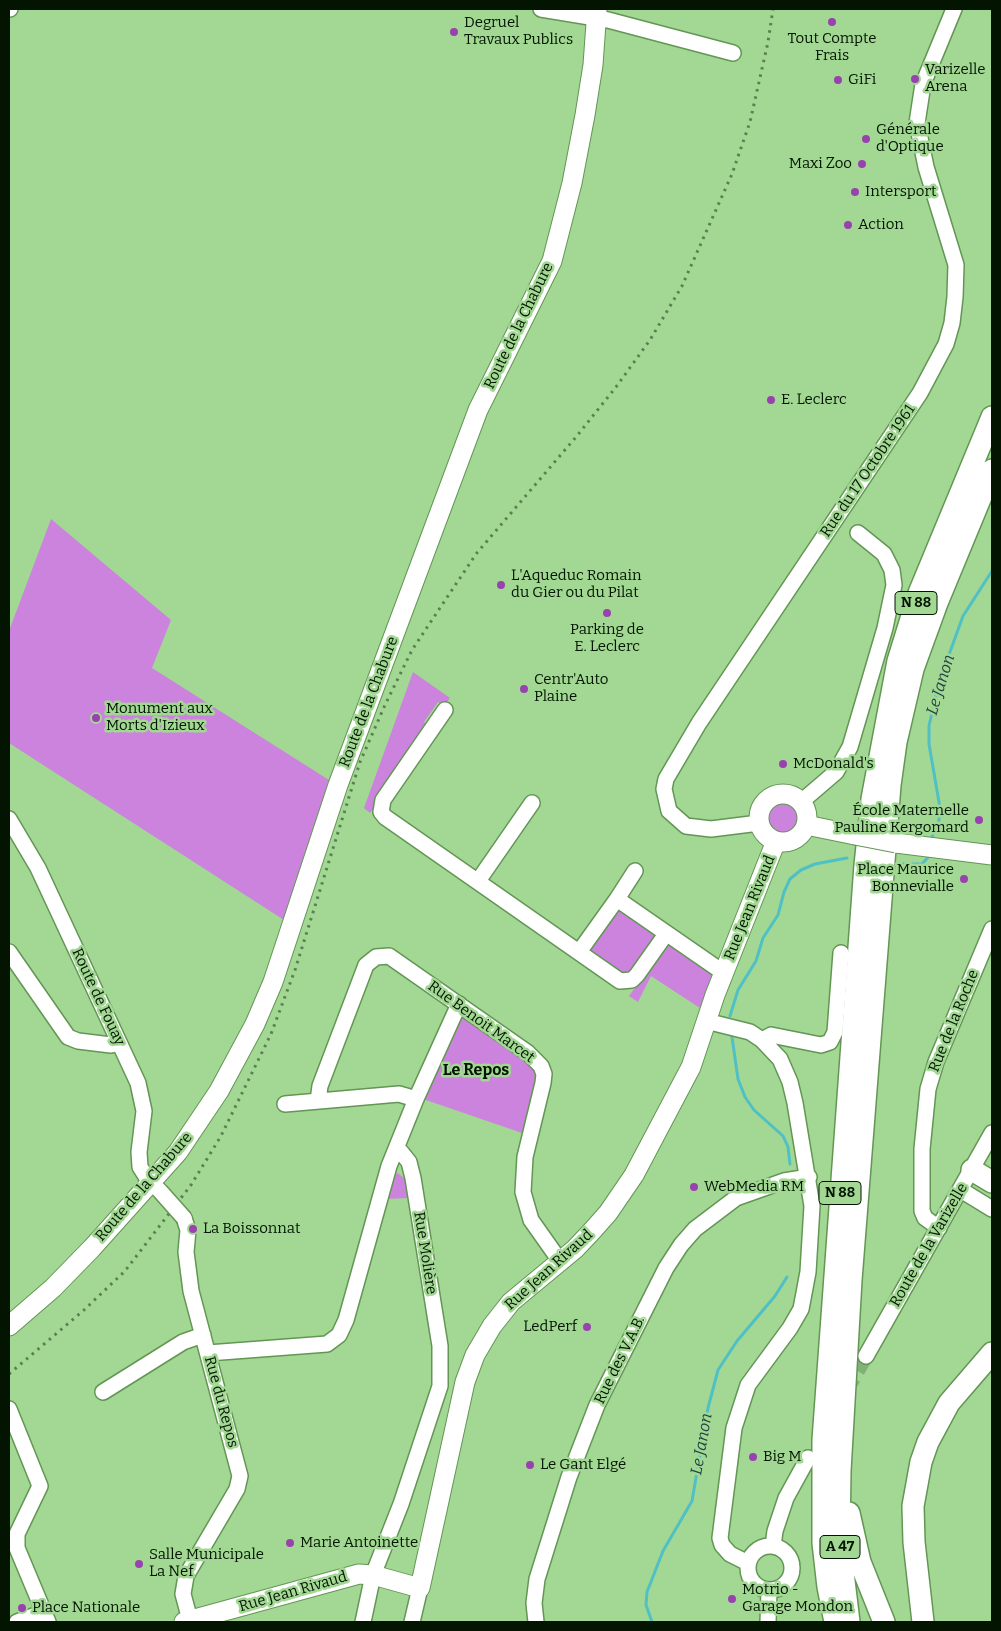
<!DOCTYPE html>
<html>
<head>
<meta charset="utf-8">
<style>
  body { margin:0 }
  #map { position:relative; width:1001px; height:1631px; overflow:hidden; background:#a2d893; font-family:Bitter,serif }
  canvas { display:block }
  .frame { position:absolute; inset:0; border:10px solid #031500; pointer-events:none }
</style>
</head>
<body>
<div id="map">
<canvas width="1001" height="1631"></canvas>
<div class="frame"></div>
</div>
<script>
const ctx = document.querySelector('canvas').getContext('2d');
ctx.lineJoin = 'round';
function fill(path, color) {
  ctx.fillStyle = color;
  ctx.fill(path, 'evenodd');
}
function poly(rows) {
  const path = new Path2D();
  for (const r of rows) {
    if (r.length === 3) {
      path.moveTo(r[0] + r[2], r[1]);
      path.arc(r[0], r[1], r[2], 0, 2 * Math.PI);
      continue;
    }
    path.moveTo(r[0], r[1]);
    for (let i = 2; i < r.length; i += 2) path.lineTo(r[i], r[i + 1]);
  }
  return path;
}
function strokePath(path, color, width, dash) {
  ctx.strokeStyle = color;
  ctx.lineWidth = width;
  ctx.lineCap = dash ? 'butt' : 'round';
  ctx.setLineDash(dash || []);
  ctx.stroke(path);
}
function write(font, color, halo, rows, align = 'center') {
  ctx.font = font + ' Bitter,serif';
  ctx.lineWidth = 5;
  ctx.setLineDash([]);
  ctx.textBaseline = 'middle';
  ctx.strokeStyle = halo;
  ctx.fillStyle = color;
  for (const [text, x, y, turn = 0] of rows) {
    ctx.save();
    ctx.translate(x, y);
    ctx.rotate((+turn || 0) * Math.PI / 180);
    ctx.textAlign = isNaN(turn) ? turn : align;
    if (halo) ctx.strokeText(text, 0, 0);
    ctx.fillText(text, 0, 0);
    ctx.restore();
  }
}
const green = poly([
  [51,519,171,620,152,668,329,780,284,920,9,743,9,631],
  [413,672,450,698,444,706,438,702,424,722,430,726,370,813,364,808],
  [783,818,16],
  [620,910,655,933,656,937,626,977,591,953,590,949],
  [667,944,671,944,712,975,700,1008,651,976,638,1002,629,996],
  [464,1016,532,1062,538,1072,525,1134,423,1099,460,1017],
  [398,1173,405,1179,409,1198,385,1199,393,1176]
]);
const stream = poly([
  [932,837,939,820,940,808,929,744,929,726,938,685,963,616,992,571],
  [893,864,922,864,930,855],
  [730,1016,738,990,756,961,763,938,778,915,784,892,790,879,801,870,815,864,847,858],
  [732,1037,738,1079,745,1097,754,1110,783,1136,788,1147,790,1164],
  [652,1622,646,1605,647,1592,663,1551,692,1501,708,1408,718,1370,737,1341,775,1296,787,1277]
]);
const minorTunnel = poly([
  [846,1391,866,1356]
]);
const minor = poly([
  [9,9,10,9],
  [541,9,608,20,733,53],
  [445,710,383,800,381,812,385,817,620,981,632,980,637,975,666,934],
  [801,802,836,772,850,747,885,628,894,585,892,570,884,554,858,533],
  [9,819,38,868,138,1083,144,1111,139,1152,140,1167,147,1178,159,1190],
  [759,823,711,829,686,826,669,811,664,789,666,779,699,723,920,393,946,344,952,323,955,297,956,265,926,167,917,123,923,84,954,9],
  [478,881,532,803],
  [617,899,635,871],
  [9,952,68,1037,78,1041,111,1045,119,1043],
  [579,952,617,899,724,973],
  [706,1021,750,1032,762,1040,780,1059,790,1082,795,1103,812,1206,808,1272,801,1309,790,1328,748,1385,734,1428,720,1538,722,1545,730,1554,748,1563],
  [762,1040,771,1035,821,1045,830,1042,835,1032,841,953],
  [318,1101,320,1086,366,965,376,957,389,956,528,1053,541,1066,544,1074,543,1083,525,1157,523,1192,531,1220,560,1261],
  [285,1104,399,1094,416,1099],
  [961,1190,992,1209],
  [184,1218,188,1230,186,1252,191,1291,240,1476,237,1489,186,1576,183,1594,190,1620],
  [939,1228,925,1218,922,1211,922,1149,928,1089,936,1062,992,929],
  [208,1353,327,1344,339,1335,346,1320,389,1166,416,1099,459,1004],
  [866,1356,992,1133],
  [103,1392,183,1342,203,1335],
  [9,1409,40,1486,17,1534,17,1548,48,1622],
  [770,1568,22],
  [773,1546,775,1531,786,1498,808,1458],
  [17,1622,44,1612],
  [363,1622,373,1575,401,1504,440,1386,440,1346,413,1178,409,1162,401,1152,396,1149],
  [412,1622,420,1588],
  [536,1622,534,1603,537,1579,569,1477,597,1405,666,1268,681,1245,695,1229,736,1198,784,1181,809,1177],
  [768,1622,769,1591]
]);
const major = poly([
  [783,818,24],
  [806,825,855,835],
  [896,843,992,855],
  [9,1326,53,1288,92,1248,178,1152,219,1091,255,1024,273,982,338,785,478,410,552,261,572,183,585,115,593,65,597,9],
  [184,1622,359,1574,373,1575,420,1588,465,1382,475,1355,492,1326,511,1302,575,1249,592,1231,608,1213,634,1175,691,1067,715,995,776,841]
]);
const highway = poly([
  [972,1170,992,1182],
  [849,1513,860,1562,884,1622],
  [835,1622,828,1587,823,1543,823,1440,865,865,872,799,898,661,919,593,992,417],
  [849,1622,839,1539,840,1471,851,1280,890,785,896,742,913,669,937,603,992,470],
  [923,1622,914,1542,913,1506,921,1462,928,1442,949,1403,992,1353]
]);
const rail = poly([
  [9,1374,84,1310,125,1271,191,1185,221,1136,271,1034,295,970,360,762,385,705,412,650,476,554,576,437,616,387,650,340,682,286,732,174,750,122,768,42,773,9]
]);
const minorBridge = poly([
  [160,1191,184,1218]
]);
const majorBridge = poly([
  [855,835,896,843]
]);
const markers = [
  [832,22,5,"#9942af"],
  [454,32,5,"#9942af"],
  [915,79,5,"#9942af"],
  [838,80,5,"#9942af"],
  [866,139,5,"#9942af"],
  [862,164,5,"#9942af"],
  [855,192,5,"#9942af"],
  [848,225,5,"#9942af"],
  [771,400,5,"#9942af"],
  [501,585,5,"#9942af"],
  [607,613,5,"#9942af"],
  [524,689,5,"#9942af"],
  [96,718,5,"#9942af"],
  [783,764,5,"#9942af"],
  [979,820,5,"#9942af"],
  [964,879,5,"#9942af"],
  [694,1187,5,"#9942af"],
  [193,1229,5,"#9942af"],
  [587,1327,5,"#9942af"],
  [753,1457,5,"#9942af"],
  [530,1465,5,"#9942af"],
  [290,1543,5,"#9942af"],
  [139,1564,5,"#9942af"],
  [732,1599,5,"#9942af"],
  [22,1608,5,"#9942af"]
];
const shields = [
  [916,603,42],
  [840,1193,42],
  [840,1547,40]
];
const shieldNames = [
  ["N 88",916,603],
  ["N 88",840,1193],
  ["A 47",840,1547]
];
const poiNames = [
  ["Degruel",464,23],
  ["Travaux Publics",464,40],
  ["Tout Compte",832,39,"center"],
  ["Frais",832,56,"center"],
  ["Varizelle",925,70],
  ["Arena",925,87],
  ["GiFi",848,80],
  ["Générale",876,130],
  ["d'Optique",876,147],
  ["Maxi Zoo",852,164,"right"],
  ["Intersport",865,192],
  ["Action",858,225],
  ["E. Leclerc",781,400],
  ["L'Aqueduc Romain",511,576],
  ["du Gier ou du Pilat",511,593],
  ["Parking de",607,630,"center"],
  ["E. Leclerc",607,647,"center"],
  ["Centr'Auto",534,680],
  ["Plaine",534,697],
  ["Monument aux",106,709],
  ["Morts d'Izieux",106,726],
  ["McDonald's",793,764],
  ["École Maternelle",969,811,"right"],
  ["Pauline Kergomard",969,828,"right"],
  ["Place Maurice",954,870,"right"],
  ["Bonnevialle",954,887,"right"],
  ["WebMedia RM",704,1187],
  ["La Boissonnat",203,1229],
  ["LedPerf",577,1327,"right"],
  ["Big M",763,1457],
  ["Le Gant Elgé",540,1465],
  ["Marie Antoinette",300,1543],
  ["Salle Municipale",149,1555],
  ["La Nef",149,1572],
  ["Motrio -",742,1590],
  ["Garage Mondon",742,1607],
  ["Place Nationale",32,1608]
];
const streetNames = [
  ["Route de la Chabure",519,326,-64],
  ["Rue du 17 Octobre 1961",868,471,-56],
  ["Route de la Chabure",369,702,-69],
  ["Rue Jean Rivaud",750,908,-68],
  ["Route de Fouay",98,997,65],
  ["Rue de la Roche",954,1021,-68],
  ["Rue Benoit Marcet",481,1022,36],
  ["Route de la Chabure",144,1187,-49],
  ["Route de la Varizelle",929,1245,-60],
  ["Rue Molière",425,1253,81],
  ["Rue Jean Rivaud",549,1270,-42],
  ["Rue des V.A.B.",620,1360,-64],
  ["Rue du Repos",221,1402,75],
  ["Rue Jean Rivaud",293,1592,-16]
];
const waterNames = [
  ["Le Janon",941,685,-73],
  ["Le Janon",702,1444,-80]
];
const neighbourhoodNames = [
  ["Le Repos",476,1071]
];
fill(green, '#cb83de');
strokePath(stream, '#50c0c4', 3);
strokePath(minorTunnel, '#82b176', 15, [15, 8]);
strokePath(minor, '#639654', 18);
strokePath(major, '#639654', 21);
strokePath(highway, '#639654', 24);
strokePath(minor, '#fff', 15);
strokePath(major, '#fff', 19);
strokePath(highway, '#fff', 21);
strokePath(rail, '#5a8051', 3, [2.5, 5]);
strokePath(minorBridge, '#639654', 18, []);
strokePath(majorBridge, '#639654', 21, []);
strokePath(minorBridge, '#fff', 15);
strokePath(majorBridge, '#fff', 19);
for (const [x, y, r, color] of markers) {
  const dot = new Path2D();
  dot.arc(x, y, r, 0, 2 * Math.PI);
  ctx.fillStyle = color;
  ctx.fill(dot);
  strokePath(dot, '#a2d893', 2);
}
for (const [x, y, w] of shields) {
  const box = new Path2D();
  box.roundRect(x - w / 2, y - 11.5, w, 23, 4);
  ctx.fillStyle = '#a2d893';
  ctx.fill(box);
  strokePath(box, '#031500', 1);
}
write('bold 14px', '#031500', null, shieldNames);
write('15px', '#031500', '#a2d893', poiNames, 'left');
write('15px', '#031500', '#a2d893', streetNames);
write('italic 16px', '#204243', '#a2d893', waterNames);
write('bold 16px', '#031500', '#a2d893', neighbourhoodNames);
</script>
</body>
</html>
